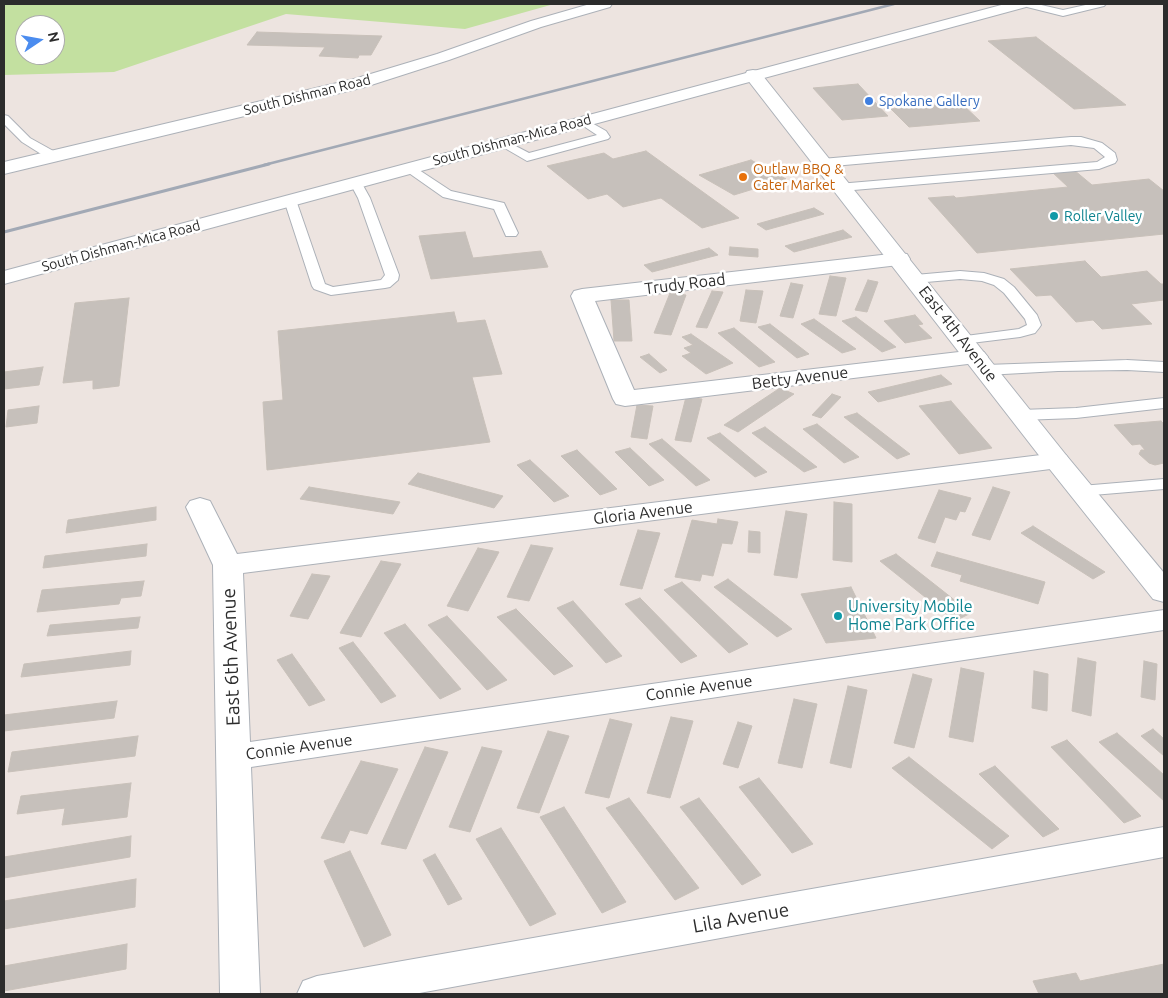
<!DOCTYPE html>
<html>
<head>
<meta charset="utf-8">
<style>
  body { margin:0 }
  #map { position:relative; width:1168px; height:998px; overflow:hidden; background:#ede4e0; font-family:Ubuntu,sans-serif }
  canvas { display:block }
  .frame { position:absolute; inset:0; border:5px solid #2c2c2c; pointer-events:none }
  .north { position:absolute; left:15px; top:15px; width:50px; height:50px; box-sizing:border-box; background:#fff; border:1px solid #ababab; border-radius:50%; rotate:78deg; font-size:14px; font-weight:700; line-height:20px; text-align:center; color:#2c2c2c }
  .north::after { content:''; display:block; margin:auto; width:18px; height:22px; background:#4b8cef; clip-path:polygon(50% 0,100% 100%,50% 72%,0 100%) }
</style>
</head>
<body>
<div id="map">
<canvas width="1168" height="998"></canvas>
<div class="frame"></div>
<div class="north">N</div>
</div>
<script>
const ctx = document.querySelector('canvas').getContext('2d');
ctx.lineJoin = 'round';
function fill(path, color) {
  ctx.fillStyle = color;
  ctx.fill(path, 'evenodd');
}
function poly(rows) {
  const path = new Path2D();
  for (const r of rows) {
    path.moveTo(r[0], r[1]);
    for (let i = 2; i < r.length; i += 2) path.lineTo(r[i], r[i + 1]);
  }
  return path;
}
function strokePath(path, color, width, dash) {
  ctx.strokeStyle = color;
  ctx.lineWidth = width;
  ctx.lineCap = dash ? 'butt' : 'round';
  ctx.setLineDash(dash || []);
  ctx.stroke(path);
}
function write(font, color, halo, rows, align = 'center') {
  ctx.font = font + ' Ubuntu,sans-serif';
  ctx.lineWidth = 5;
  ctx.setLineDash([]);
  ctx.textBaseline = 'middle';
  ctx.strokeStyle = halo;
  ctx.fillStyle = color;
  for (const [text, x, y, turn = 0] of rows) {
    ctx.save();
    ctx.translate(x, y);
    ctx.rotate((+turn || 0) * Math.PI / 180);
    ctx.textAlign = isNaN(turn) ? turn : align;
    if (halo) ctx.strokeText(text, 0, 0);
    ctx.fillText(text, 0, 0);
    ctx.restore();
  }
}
const green = poly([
  [4,4,554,4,465,29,286,14,114,72,4,75],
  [25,25,55,25,55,55,25,55]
]);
const building = poly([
  [257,32,382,36,371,55,359,55,358,58,319,56,325,47,247,45,257,32],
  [1036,37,1126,105,1074,109,988,41,1036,37],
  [858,84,888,116,842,120,813,88,858,84],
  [961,103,980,121,909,127,891,109,961,103],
  [646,151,739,218,702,228,661,198,623,207,607,194,588,199,547,166,604,153,613,159,646,151],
  [751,160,786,179,734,195,699,175,751,160],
  [1074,170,1092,185,1149,179,1164,191,1164,234,977,253,928,198,954,196,956,198,1068,187,1052,172,1074,170],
  [814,208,824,214,766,230,757,224,814,208],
  [843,230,852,237,794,252,785,246,843,230],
  [465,232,473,258,541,251,548,267,431,279,419,236,465,232],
  [730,247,758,249,758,257,729,255,730,247],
  [709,248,718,255,652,272,644,265,709,248],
  [1085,261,1101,277,1147,271,1161,284,1164,284,1164,300,1131,304,1152,324,1102,329,1093,320,1076,322,1051,295,1036,296,1010,269,1085,261],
  [830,276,846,278,836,316,819,314,830,276],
  [868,280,878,282,867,312,855,310,868,280],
  [791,283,803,285,793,318,780,316,791,283],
  [746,290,763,291,756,323,740,321,746,290],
  [712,291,723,292,707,328,696,327,712,291],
  [670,293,686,295,671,335,654,333,670,293],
  [129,298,119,386,93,389,93,380,63,383,75,303,129,298],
  [611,300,629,300,632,341,614,341,611,300],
  [454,312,457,323,485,320,502,374,472,377,490,442,267,470,263,402,283,400,278,331,454,312],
  [915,315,923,324,918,325,932,338,905,343,884,321,915,315],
  [856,317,896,347,882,352,842,321,856,317],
  [814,319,856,349,842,353,801,324,814,319],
  [770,324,809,354,797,358,758,327,770,324],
  [734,328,775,362,759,367,718,333,734,328],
  [691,334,733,363,706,374,682,356,691,353,684,348,693,345,682,337,691,334],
  [649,354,667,370,660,373,640,357,649,354],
  [43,367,39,385,4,389,4,372,43,367],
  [941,375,952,384,878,402,868,392,941,375],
  [780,388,794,394,738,432,724,425,780,388],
  [832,394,841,397,821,418,812,415,832,394],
  [686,397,702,399,691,442,675,440,686,397],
  [951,401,992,448,959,454,919,406,951,401],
  [637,405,653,406,647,439,631,437,637,405],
  [39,406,37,423,6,427,8,410,39,406],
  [857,413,910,454,897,459,844,417,857,413],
  [1161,421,1164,424,1164,463,1155,465,1149,463,1139,454,1141,450,1145,450,1140,444,1132,445,1114,425,1161,421],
  [817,424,859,457,844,463,803,429,817,424],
  [765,427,817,467,804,472,752,433,765,427],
  [720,433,767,472,755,477,707,438,720,433],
  [662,439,710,480,696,486,649,444,662,439],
  [630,448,664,480,649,486,615,452,630,448],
  [577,450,617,489,600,495,561,456,577,450],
  [530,460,569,496,554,502,517,465,530,460],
  [418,473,503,496,494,508,408,484,418,473],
  [309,487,400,502,393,514,300,499,309,487],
  [993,487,1010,492,990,540,972,535,993,487],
  [939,490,971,498,965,512,960,511,956,520,945,517,935,543,918,538,939,490],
  [834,502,852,504,852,562,833,560,834,502],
  [156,507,156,520,66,533,68,520,156,507],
  [786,511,807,514,797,578,774,575,786,511],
  [718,519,738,522,732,544,722,543,713,576,702,574,700,581,675,577,692,520,717,524,718,519],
  [1033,526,1105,572,1093,579,1021,533,1033,526],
  [638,530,660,533,642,589,620,585,638,530],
  [749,531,760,532,760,553,748,552,749,531],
  [147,544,146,556,43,568,45,556,147,544],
  [531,545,553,548,529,601,507,597,531,545],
  [478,548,499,552,468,611,447,606,478,548],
  [937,552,1045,582,1038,604,960,581,962,575,931,566,937,552],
  [896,554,971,613,955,621,880,561,896,554],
  [381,561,401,564,361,637,340,633,381,561],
  [312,574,330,576,308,619,290,616,312,574],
  [728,579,792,629,777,637,714,587,728,579],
  [144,581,141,596,121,598,119,604,37,612,42,590,144,581],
  [682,582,748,644,729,653,664,590,682,582],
  [851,587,876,638,826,643,801,594,851,587],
  [640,598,697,656,681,663,625,604,640,598],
  [573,601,622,656,606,663,557,608,573,601],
  [516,609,573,666,554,675,497,617,516,609],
  [447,616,507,680,487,690,428,625,447,616],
  [140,617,138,628,47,636,50,625,140,617],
  [405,624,461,689,440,699,384,633,405,624],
  [353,642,396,696,381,703,339,648,353,642],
  [131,651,130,665,21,677,24,664,131,651],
  [292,654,325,700,309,706,277,660,292,654],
  [1078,658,1096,662,1091,716,1072,711,1078,658],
  [1144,661,1157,664,1155,700,1141,697,1144,661],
  [961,668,984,673,973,742,949,737,961,668],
  [1034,671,1048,674,1047,711,1032,708,1034,671],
  [913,674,932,679,914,748,894,743,913,674],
  [848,686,867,690,851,768,830,763,848,686],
  [794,699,817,704,802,768,778,763,794,699],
  [117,701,114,718,4,731,4,715,117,701],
  [671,717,693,721,670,798,647,793,671,717],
  [610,719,632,724,609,798,585,793,610,719],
  [738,722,752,726,738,768,723,764,738,722],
  [1153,729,1164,739,1164,756,1141,736,1153,729],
  [548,731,569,736,539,813,517,808,548,731],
  [1117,733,1164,775,1164,801,1099,742,1117,733],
  [138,736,135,756,8,772,12,752,138,736],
  [1067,740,1141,816,1124,823,1051,747,1067,740],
  [425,747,448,752,406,849,381,844,425,747],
  [482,747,502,751,470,832,449,827,482,747],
  [909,757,1009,836,992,849,892,768,909,757],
  [361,761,398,769,367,834,350,830,344,843,321,838,361,761],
  [995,766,1059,829,1043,837,979,774,995,766],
  [759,778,813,844,792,853,739,787,759,778],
  [131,783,127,817,62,825,65,808,17,814,21,796,131,783],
  [629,798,699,888,675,900,606,808,629,798],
  [699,798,761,875,742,885,680,807,699,798],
  [564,807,626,902,602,913,540,817,564,807],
  [501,828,556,914,530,926,476,839,501,828],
  [131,836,130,857,4,878,4,857,131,836],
  [350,851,391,935,364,947,324,861,350,851],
  [435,854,462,899,448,905,423,860,435,854],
  [136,879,135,907,4,929,4,901,136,879],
  [127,944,126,969,4,991,4,966,127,944],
  [1164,964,1164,994,1039,994,1033,981,1076,973,1080,981,1164,964]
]);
const service = poly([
  [1021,4,1037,4,1063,10,1090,4,1106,4,1104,6,1063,16,1023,6,1021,4],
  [4,115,8,116,30,138,57,153,59,156,57,159,49,159,22,142,4,124,4,115],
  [583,118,606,131,610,137,608,139,527,161,496,143,502,139,506,141,529,153,597,135,579,123,577,121,583,118],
  [1071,137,1081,137,1102,143,1115,153,1117,160,1115,163,1099,169,842,191,836,187,838,184,1097,162,1105,157,1094,148,1071,145,822,167,816,163,822,159,1071,137],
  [410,164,451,191,504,203,518,233,516,236,506,236,494,209,443,197,406,171,404,168,410,164],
  [356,179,360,180,370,198,399,275,398,280,390,287,385,288,331,295,314,289,312,286,284,200,290,196,296,200,325,284,333,287,381,280,385,275,358,198,350,183,356,179],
  [960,271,984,273,1004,279,1014,287,1037,315,1041,325,1039,328,1035,333,1020,337,963,344,958,343,956,340,958,337,1019,329,1027,325,1025,319,1004,293,994,285,982,281,960,279,915,283,908,279,915,275,960,271],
  [1127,360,1164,362,1164,372,1127,370,1058,371,986,375,981,373,978,370,981,367,986,365,1127,360],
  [1164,398,1164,408,1076,418,1021,420,1015,418,1013,415,1015,412,1021,410,1076,408,1164,398],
  [1164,479,1164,489,1081,496,1075,495,1072,491,1075,487,1081,486,1164,479]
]);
const minor = poly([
  [590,4,612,4,610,7,541,27,449,60,365,87,4,174,4,162,354,79,437,54,531,21,590,4],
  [899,253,907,254,910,259,907,264,595,301,634,390,976,350,984,352,988,357,984,362,625,406,616,404,613,399,571,296,574,291,582,289,899,253],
  [1057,453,1066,455,1070,461,1066,467,243,573,250,742,1164,610,1164,630,251,767,260,994,220,994,213,565,186,507,190,501,200,498,210,501,237,554,1057,453],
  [1164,827,1164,857,414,994,297,994,303,981,317,976,1164,827]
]);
const tertiary = poly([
  [753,70,759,71,1066,455,1164,573,1164,602,1153,599,1048,467,747,79,745,75,747,71,753,70]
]);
const secondary = poly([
  [1005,4,1028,4,1026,7,4,284,4,271,1005,4]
]);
const railFar1 = poly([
  [264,165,894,4]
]);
const rail = poly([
  [4,232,269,164]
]);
const markers = [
  [869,101,5,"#3f7fe0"],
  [743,177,5,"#e8710a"],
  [1054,216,5,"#0f9aa8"],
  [838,616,5,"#0f9aa8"]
];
const farStreetnames = [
  ["South Dishman Road",307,95,-14],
  ["South Dishman-Mica Road",512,140,-15],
  ["South Dishman-Mica Road",121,246,-15]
];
const farShopnames = [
  ["Spokane Gallery",879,101]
];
const farFoodnames = [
  ["Outlaw BBQ &",753,169],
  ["Cater Market",753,185]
];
const farCulturenames = [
  ["Roller Valley",1064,216]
];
const streetNames = [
  ["Trudy Road",685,284,-7],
  ["East 4th Avenue",958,334,52],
  ["Betty Avenue",800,378,-7],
  ["Gloria Avenue",643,513,-7],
  ["Connie Avenue",699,688,-8],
  ["Connie Avenue",299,747,-8]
];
const cultureNames = [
  ["University Mobile",848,607],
  ["Home Park Office",848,625]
];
const nearStreetnames = [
  ["East 6th Avenue",231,657,-92],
  ["Lila Avenue",741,918,-10]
];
fill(green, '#c3e0a0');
fill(building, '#c6c0bb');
strokePath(building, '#c8c0b9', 1);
strokePath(service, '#acb1b8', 2);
strokePath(minor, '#acb1b8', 2);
strokePath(tertiary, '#acb1b8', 2);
strokePath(secondary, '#acb1b8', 2);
fill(service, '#fff');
fill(minor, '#fff');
fill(tertiary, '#fff');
fill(secondary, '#fff');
strokePath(railFar1, '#a2a9b5', 2.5);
strokePath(rail, '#a2a9b5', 3);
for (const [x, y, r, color] of markers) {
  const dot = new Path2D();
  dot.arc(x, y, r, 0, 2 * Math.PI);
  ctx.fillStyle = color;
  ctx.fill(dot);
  strokePath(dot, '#fff', 2);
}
write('14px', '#2c2c2c', '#fff', farStreetnames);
write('14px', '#366cbe', '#fff', farShopnames, 'left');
write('14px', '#c56008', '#fff', farFoodnames, 'left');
write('14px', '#0d838f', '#fff', farCulturenames, 'left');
write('16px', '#2c2c2c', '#fff', streetNames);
write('16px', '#0d838f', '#fff', cultureNames, 'left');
write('19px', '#2c2c2c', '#fff', nearStreetnames);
</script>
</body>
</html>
